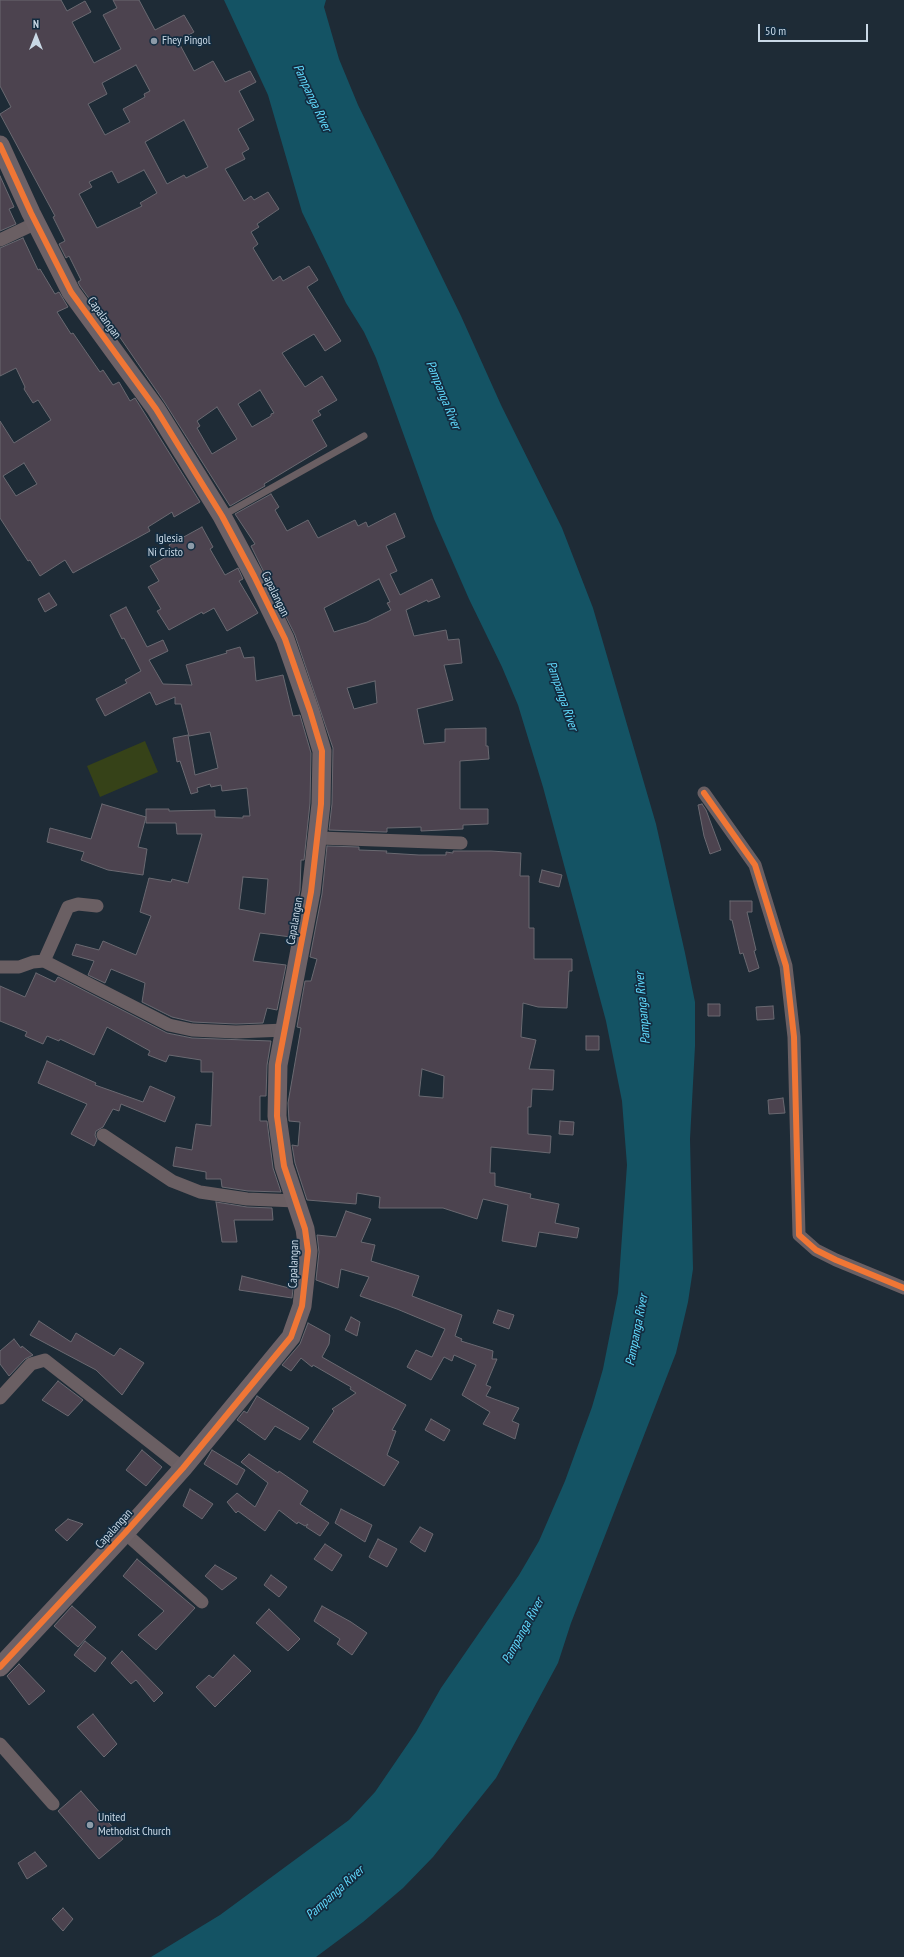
<!DOCTYPE html>
<html>
<head>
<meta charset="utf-8">
<style>
  body { margin:0 }
  #map { position:relative; width:904px; height:1957px; overflow:hidden; background:#1e2b36; font-family:"PT Sans Narrow",sans-serif }
  canvas { display:block }
  .north { position:absolute; left:16px; top:16px; width:40px; height:40px; -webkit-text-stroke:3px #132c40; paint-order:stroke; rotate:0deg; font-size:11px; font-weight:700; line-height:16px; text-align:center; color:#c9d8e5 }
  .north::after { content:''; display:block; margin:auto; width:14px; height:18px; background:#c9d8e5; clip-path:polygon(50% 0,100% 100%,50% 72%,0 100%) }
  .scale { position:absolute; left:758px; top:24px; width:110px; height:18px; box-sizing:border-box; border:2px solid #c9d8e5; border-top:0; padding-left:5px; font-size:12px; line-height:14px; white-space:nowrap; color:#c9d8e5; -webkit-text-stroke:3px #132c40; paint-order:stroke }
</style>
</head>
<body>
<div id="map">
<canvas width="904" height="1957"></canvas>
<div class="north">N</div>
<div class="scale">50 m</div>
</div>
<script>
const ctx = document.querySelector('canvas').getContext('2d');
ctx.lineJoin = 'round';
function fill(path, color) {
  ctx.fillStyle = color;
  ctx.fill(path, 'evenodd');
}
function poly(rows) {
  const path = new Path2D();
  for (const r of rows) {
    path.moveTo(r[0], r[1]);
    for (let i = 2; i < r.length; i += 2) path.lineTo(r[i], r[i + 1]);
  }
  return path;
}
function strokePath(path, color, width, dash) {
  ctx.strokeStyle = color;
  ctx.lineWidth = width;
  ctx.lineCap = dash ? 'butt' : 'round';
  ctx.setLineDash(dash || []);
  ctx.stroke(path);
}
function write(font, color, halo, rows, align = 'center') {
  ctx.font = font + ' "PT Sans Narrow",sans-serif';
  ctx.lineWidth = 3.5;
  ctx.setLineDash([]);
  ctx.textBaseline = 'middle';
  ctx.strokeStyle = halo;
  ctx.fillStyle = color;
  for (const [text, x, y, turn = 0] of rows) {
    ctx.save();
    ctx.translate(x, y);
    ctx.rotate((+turn || 0) * Math.PI / 180);
    ctx.textAlign = isNaN(turn) ? turn : align;
    if (halo) ctx.strokeText(text, 0, 0);
    ctx.fillText(text, 0, 0);
    ctx.restore();
  }
}
const green = poly([
  [145,741,158,772,100,797,87,766]
]);
const water = poly([
  [224,0,326,0,324,7,339,59,358,105,461,316,501,405,562,528,593,608,656,824,685,953,695,1002,695,1046,690,1139,693,1269,688,1302,676,1353,571,1623,558,1663,496,1778,433,1857,403,1888,363,1922,316,1957,151,1957,220,1915,349,1820,375,1792,416,1732,441,1688,519,1575,539,1541,565,1481,592,1407,603,1369,618,1293,627,1165,622,1101,606,1021,543,787,518,705,502,667,469,599,434,519,376,358,364,332,346,303,302,212,268,95]
]);
const building = poly([
  [0,0,61,0,67,11,85,1,91,12,72,22,94,63,121,49,103,15,117,8,113,0,139,0,155,30,184,15,194,32,178,41,194,71,213,61,225,82,250,71,256,82,239,91,254,120,238,129,249,149,242,153,245,159,225,169,244,201,251,196,254,200,268,192,279,209,257,224,259,227,251,232,258,244,253,248,273,281,280,276,283,281,309,266,318,280,307,287,341,341,325,351,314,334,282,353,305,387,322,376,337,400,318,411,321,415,312,420,327,446,264,484,265,486,230,506,165,403,119,336,117,337,80,286,78,282,81,280,69,256,66,258,59,244,65,241,53,217,55,216,0,114,11,107,0,86,0,0],
  [136,65,150,91,144,94,145,97,123,109,130,122,105,135,88,104,107,94,102,83,136,65],
  [184,120,208,167,186,178,184,175,167,184,145,142,184,120],
  [144,170,157,193,140,203,142,206,97,228,79,194,92,187,89,182,112,171,118,183,144,170],
  [260,390,274,413,271,414,271,416,252,427,238,404,260,390],
  [217,407,237,439,212,454,197,428,200,426,197,421,217,407],
  [0,176,14,207,9,209,16,224,0,231,0,176],
  [23,238,38,270,40,269,55,294,59,292,68,307,57,312,71,334,73,333,100,372,103,370,113,385,119,382,130,401,135,398,200,502,174,517,172,512,148,527,150,531,73,573,65,560,40,576,30,560,28,561,0,518,0,421,14,443,51,420,38,400,33,403,24,389,25,387,16,368,0,376,0,248,23,238],
  [24,463,37,484,16,496,3,476,24,463],
  [271,494,279,507,275,510,287,531,308,520,318,538,355,520,358,526,366,522,368,527,395,513,405,537,386,546,397,571,390,574,400,595,432,579,440,597,428,602,427,600,406,610,414,636,446,630,448,640,459,639,462,663,444,665,453,700,417,709,424,744,445,742,445,729,486,728,486,746,488,746,489,759,460,761,460,809,488,809,488,824,463,825,463,829,421,831,421,827,387,828,387,832,385,832,329,830,332,804,333,748,295,635,251,546,255,544,235,514,271,494],
  [379,579,390,602,387,603,391,610,367,622,334,632,324,608,379,579],
  [375,681,377,703,354,709,347,688,375,681],
  [202,527,213,547,210,549,225,575,238,568,243,579,239,581,258,613,227,631,214,608,203,614,202,612,169,630,157,611,161,609,148,587,159,581,150,566,173,553,169,545,202,527],
  [49,593,57,605,45,612,38,599,49,593],
  [126,607,147,647,163,640,168,651,149,660,163,684,192,685,186,665,227,653,226,651,240,647,244,658,254,657,256,681,283,675,293,716,300,715,311,753,310,803,304,860,301,860,300,890,291,937,260,933,253,961,286,965,277,1010,267,1008,263,1023,236,1024,193,1022,172,1017,142,1002,145,983,111,969,105,983,88,975,94,961,72,955,76,944,99,950,103,941,136,955,151,916,140,912,149,878,171,882,172,879,188,883,202,834,177,834,176,823,146,823,146,809,169,809,169,811,215,810,215,817,243,818,243,816,250,816,247,788,222,791,221,785,211,787,210,784,197,788,198,792,191,794,180,761,177,762,173,738,188,735,195,775,218,768,210,732,189,736,181,704,175,704,175,697,156,705,150,692,105,716,96,699,127,683,125,680,141,671,124,638,122,639,110,615,126,607],
  [243,877,268,879,265,914,239,909,243,877],
  [102,804,146,817,138,847,147,849,143,875,108,870,81,860,84,852,47,842,50,828,91,839,102,804],
  [702,804,706,810,721,850,710,854,704,836,698,805,702,804],
  [327,846,359,847,359,850,387,851,386,853,419,855,446,855,446,852,453,853,453,851,491,851,521,853,520,876,529,876,529,928,534,928,534,959,572,959,572,971,569,971,567,1008,538,1007,523,1003,521,1037,536,1040,529,1069,554,1070,553,1090,532,1089,531,1107,528,1107,528,1134,551,1136,550,1153,491,1147,490,1173,495,1173,495,1186,531,1194,530,1198,559,1204,555,1223,579,1228,577,1238,539,1232,536,1247,502,1241,508,1205,483,1199,477,1219,443,1208,379,1208,380,1197,357,1193,356,1204,307,1200,295,1163,292,1145,298,1146,300,1122,289,1121,288,1103,301,1028,297,1027,305,981,311,981,317,959,310,957,322,894,327,846],
  [422,1069,444,1076,443,1098,419,1096,422,1069],
  [542,870,562,875,559,887,539,882,542,870],
  [730,901,752,901,752,912,747,912,756,950,754,951,759,968,749,972,743,953,740,954,732,920,730,920,730,901],
  [36,973,55,982,58,977,167,1033,192,1038,271,1041,267,1065,266,1096,260,1096,260,1121,267,1121,273,1168,281,1192,248,1191,222,1187,221,1179,206,1179,206,1172,173,1166,176,1147,192,1150,196,1124,211,1126,213,1072,201,1072,201,1060,169,1055,166,1062,148,1055,150,1051,107,1027,94,1055,60,1039,59,1041,47,1036,43,1044,25,1036,27,1032,0,1021,0,986,25,997,36,973],
  [708,1004,720,1004,720,1016,708,1016,708,1004],
  [773,1006,774,1019,757,1020,756,1007,773,1006],
  [586,1036,599,1036,599,1050,586,1050,586,1036],
  [47,1061,96,1083,95,1085,143,1102,150,1086,175,1097,165,1122,121,1104,119,1111,113,1109,103,1127,96,1131,95,1135,97,1140,94,1146,71,1134,87,1104,38,1083,47,1061],
  [783,1098,785,1113,769,1114,768,1100,783,1098],
  [560,1121,574,1122,573,1135,559,1134,560,1121],
  [216,1202,247,1207,272,1208,273,1220,234,1220,237,1242,222,1242,216,1202],
  [346,1211,371,1219,361,1242,375,1245,371,1261,419,1276,412,1296,462,1315,455,1336,462,1339,461,1341,493,1351,492,1359,497,1359,486,1385,491,1387,486,1396,519,1408,512,1421,519,1424,515,1439,483,1424,490,1412,462,1395,476,1365,454,1355,452,1361,444,1357,431,1380,407,1367,416,1350,432,1357,445,1329,397,1309,360,1296,369,1277,341,1269,338,1288,316,1280,319,1252,317,1235,336,1237,346,1211],
  [242,1276,293,1289,292,1298,239,1290,242,1276],
  [498,1310,514,1315,509,1329,493,1323,498,1310],
  [351,1317,360,1322,357,1336,345,1330,351,1317],
  [39,1321,71,1342,76,1333,114,1356,120,1348,144,1363,122,1395,96,1370,30,1335,39,1321],
  [308,1323,330,1335,329,1344,322,1357,406,1405,392,1430,396,1431,387,1455,399,1462,384,1486,313,1442,334,1411,332,1409,356,1393,350,1389,351,1387,313,1365,312,1367,301,1358,291,1371,282,1365,300,1344,308,1323],
  [14,1339,21,1348,22,1346,33,1355,25,1359,9,1376,0,1364,0,1351,14,1339],
  [58,1381,83,1400,68,1416,42,1400,58,1381],
  [257,1396,309,1428,300,1440,275,1426,265,1440,237,1420,244,1411,247,1413,257,1396],
  [431,1419,450,1430,444,1441,425,1430,431,1419],
  [142,1450,162,1467,146,1486,126,1470,142,1450],
  [212,1450,245,1470,237,1485,204,1464,212,1450],
  [249,1454,278,1473,279,1471,308,1491,300,1504,329,1523,320,1536,306,1527,308,1524,305,1526,298,1522,297,1524,279,1510,265,1531,238,1511,236,1513,227,1502,237,1493,255,1507,268,1483,241,1462,249,1454],
  [190,1489,213,1504,202,1519,183,1506,190,1489],
  [341,1509,372,1525,365,1542,335,1523,341,1509],
  [68,1519,83,1524,67,1541,55,1530,68,1519],
  [420,1527,433,1534,425,1552,410,1542,420,1527],
  [378,1539,397,1549,387,1567,369,1557,378,1539],
  [325,1544,342,1555,332,1571,314,1559,325,1544],
  [137,1559,195,1608,156,1650,138,1635,164,1611,123,1576,137,1559],
  [215,1565,237,1578,222,1590,205,1576,215,1565],
  [271,1575,287,1587,279,1597,264,1585,271,1575],
  [72,1606,96,1627,78,1647,54,1626,72,1606],
  [322,1606,351,1622,367,1633,352,1655,337,1644,340,1639,314,1621,322,1606],
  [269,1609,300,1639,288,1651,256,1623,269,1609],
  [85,1641,106,1658,95,1672,74,1655,85,1641],
  [122,1651,163,1693,154,1702,136,1680,131,1684,111,1663,122,1651],
  [234,1655,251,1671,215,1707,196,1687,209,1675,213,1678,234,1655],
  [19,1664,45,1691,29,1705,7,1676,19,1664],
  [93,1714,117,1744,104,1757,77,1727,93,1714],
  [81,1791,123,1839,99,1859,58,1811,81,1791],
  [35,1852,47,1866,27,1879,18,1863,35,1852],
  [63,1908,73,1919,63,1931,52,1919,63,1908]
]);
const lane = poly([
  [222,516,364,436]
]);
const street = poly([
  [0,240,36,223],
  [704,793,755,865,786,966,794,1037,799,1235,816,1250,836,1260,904,1288],
  [319,838,461,843],
  [44,961,68,907,78,904,97,906],
  [0,967,19,967,33,962,44,961,169,1025,192,1030,236,1032,285,1030],
  [103,1135,172,1181,200,1192,247,1199,296,1201],
  [0,1398,31,1364,45,1360,183,1468],
  [125,1533,202,1602],
  [0,1744,53,1804]
]);
const secondary = poly([
  [0,145,31,213,71,292,156,409,222,516,254,576,285,639,310,711,322,751,321,804,311,892,278,1065,277,1116,284,1166,305,1229,308,1251,302,1306,291,1337,183,1468,125,1533,0,1667]
]);
const cycleway = poly([
  [0,145,31,213,71,292,156,409,222,516,254,576,285,639,310,711,322,751,321,804,311,892,278,1065,277,1116,284,1166,305,1229,308,1251,302,1306,291,1337,183,1468,125,1533,0,1667],
  [704,793,755,865,786,966,794,1037,799,1235,816,1250,836,1260,904,1288]
]);
const markers = [
  [154,41,4,"#8d9ba8"],
  [191,546,4,"#8d9ba8"],
  [90,1825,4,"#8d9ba8"]
];
const poiNames = [
  ["Fhey Pingol",162,41],
  ["Iglesia",183,539,"right"],
  ["Ni Cristo",183,553,"right"],
  ["United",98,1818],
  ["Methodist Church",98,1832]
];
const streetNames = [
  ["Capalangan",104,318,54],
  ["Capalangan",275,594,64],
  ["Capalangan",295,921,-80],
  ["Capalangan",294,1264,-88],
  ["Capalangan",114,1529,-48]
];
const waterNames = [
  ["Pampanga River",312,98,65],
  ["Pampanga River",443,395,68],
  ["Pampanga River",562,696,71],
  ["Pampanga River",643,1008,-95],
  ["Pampanga River",637,1330,-79],
  ["Pampanga River",523,1631,-61],
  ["Pampanga River",335,1893,-42]
];
fill(green, '#364218');
fill(water, '#145364');
fill(building, '#4c434f');
strokePath(building, '#6a6971', 1);
strokePath(lane, '#6a5f63', 7);
strokePath(street, '#6a5f63', 13);
strokePath(secondary, '#6d6166', 19);
strokePath(cycleway, '#f07635', 6);
for (const [x, y, r, color] of markers) {
  const dot = new Path2D();
  dot.arc(x, y, r, 0, 2 * Math.PI);
  ctx.fillStyle = color;
  ctx.fill(dot);
  strokePath(dot, '#132c40', 1.5);
}
write('12px', '#c9d8e5', '#132c40', poiNames, 'left');
write('12px', '#c9d8e5', '#132c40', streetNames);
write('italic 13px', '#60dafd', '#132c40', waterNames);
</script>
</body>
</html>
